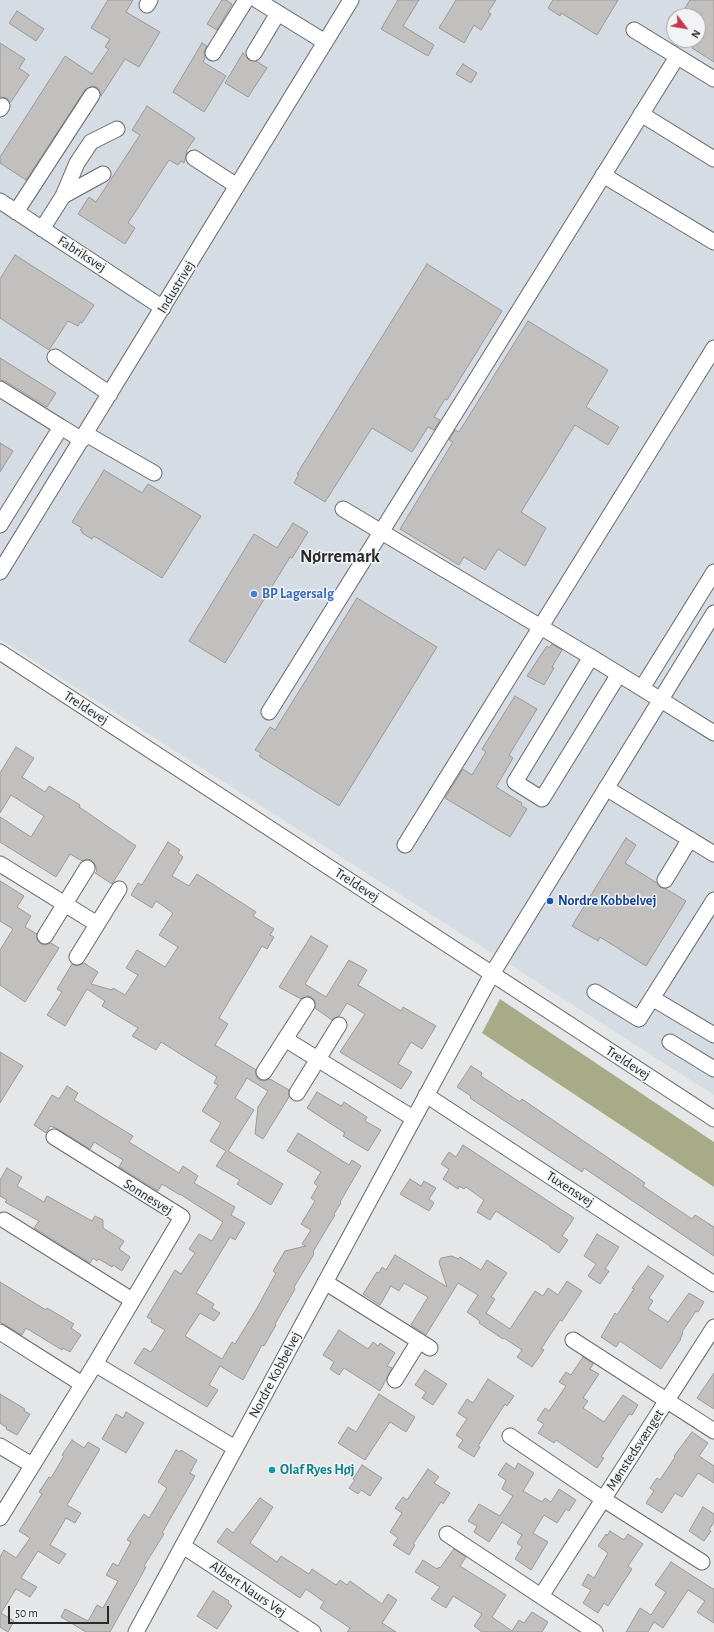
<!DOCTYPE html>
<html>
<head>
<meta charset="utf-8">
<style>
  body { margin:0 }
  #map { position:relative; width:714px; height:1632px; overflow:hidden; background:#e5e6e7; font-family:"Alegreya Sans",sans-serif }
  canvas { display:block }
  .north { position:absolute; left:666px; top:8px; width:40px; height:40px; box-sizing:border-box; background:#f2f3f5; border:1px solid #a1a2a3; border-radius:50%; rotate:121deg; font-size:11px; font-weight:700; line-height:16px; text-align:center; color:#282929 }
  .north::after { content:''; display:block; margin:auto; width:14px; height:18px; background:#c6364a; clip-path:polygon(50% 0,100% 100%,50% 72%,0 100%) }
  .scale { position:absolute; left:8px; top:1606px; width:101px; height:18px; box-sizing:border-box; border:2px solid #282929; border-top:0; padding-left:5px; font-size:12px; line-height:14px; white-space:nowrap; color:#282929; -webkit-text-stroke:3px #f2f3f5; paint-order:stroke }
</style>
</head>
<body>
<div id="map">
<canvas width="714" height="1632"></canvas>
<div class="north">N</div>
<div class="scale">50 m</div>
</div>
<script>
const ctx = document.querySelector('canvas').getContext('2d');
ctx.lineJoin = 'round';
function fill(path, color) {
  ctx.fillStyle = color;
  ctx.fill(path, 'evenodd');
}
function poly(rows) {
  const path = new Path2D();
  for (const r of rows) {
    path.moveTo(r[0], r[1]);
    for (let i = 2; i < r.length; i += 2) path.lineTo(r[i], r[i + 1]);
  }
  return path;
}
function strokePath(path, color, width, dash) {
  ctx.strokeStyle = color;
  ctx.lineWidth = width;
  ctx.lineCap = dash ? 'butt' : 'round';
  ctx.setLineDash(dash || []);
  ctx.stroke(path);
}
function write(font, color, halo, rows, align = 'center') {
  ctx.font = font + ' "Alegreya Sans",sans-serif';
  ctx.lineWidth = 3;
  ctx.setLineDash([]);
  ctx.textBaseline = 'middle';
  ctx.strokeStyle = halo;
  ctx.fillStyle = color;
  for (const [text, x, y, turn = 0] of rows) {
    ctx.save();
    ctx.translate(x, y);
    ctx.rotate((+turn || 0) * Math.PI / 180);
    ctx.textAlign = isNaN(turn) ? turn : align;
    if (halo) ctx.strokeText(text, 0, 0);
    ctx.fillText(text, 0, 0);
    ctx.restore();
  }
}
const built = poly([
  [0,0,714,0,714,1095,0,639],
  [674,16,698,16,698,40,674,40]
]);
const forest = poly([
  [500,999,714,1142,714,1187,482,1033]
]);
const building = poly([
  [108,0,133,0,126,12,160,32,139,67,125,59,101,96,100,91,97,87,92,86,85,90,26,180,0,163,0,157,65,56,92,74,109,49,105,47,110,39,91,28,108,0],
  [222,0,226,0,232,4,217,30,207,24,222,0],
  [398,0,419,0,403,26,434,45,428,56,381,29,398,0],
  [456,0,496,0,488,12,491,14,481,30,474,25,464,43,439,28,456,0],
  [553,0,618,0,597,35,561,13,560,16,548,8,553,0],
  [690,0,714,0,714,62,692,48,696,40,698,40,698,16,680,16,690,0],
  [17,11,44,29,36,41,9,23,17,11],
  [0,43,25,59,19,68,29,75,10,103,7,98,0,97,0,43],
  [202,43,207,46,204,52,205,58,203,62,226,76,204,112,173,92,202,43],
  [243,53,249,60,256,61,267,68,248,97,225,83,243,53],
  [463,64,477,73,471,83,456,74,463,64],
  [147,106,195,138,186,151,187,152,184,163,181,161,178,165,169,160,128,223,135,228,125,244,78,214,89,197,96,202,140,135,132,130,147,106],
  [15,255,94,305,82,323,80,322,78,326,68,321,49,350,0,318,0,279,15,255],
  [427,264,502,311,447,400,445,399,434,417,440,420,434,430,428,427,412,452,372,428,325,502,294,483,299,474,297,474,427,264],
  [528,321,608,370,586,407,619,427,608,445,575,425,521,512,546,528,525,566,498,549,485,570,464,557,459,565,400,529,453,442,449,440,455,430,459,432,528,321],
  [0,358,56,393,47,407,5,381,0,380,0,358],
  [0,443,13,451,0,472,0,443],
  [104,470,142,493,148,484,201,516,162,578,94,536,92,539,82,533,82,531,80,530,82,528,72,522,104,470],
  [293,523,308,532,292,558,290,557,225,663,189,641,254,534,277,548,293,523],
  [357,598,437,647,339,806,259,756,261,753,255,750,270,727,275,730,357,598],
  [552,644,562,650,552,667,554,668,544,685,527,676,547,646,549,648,552,644],
  [515,696,537,709,509,755,513,758,496,787,522,803,521,805,527,809,510,837,445,798,463,769,472,775,486,752,482,749,515,696],
  [16,747,34,758,22,777,45,792,49,786,80,805,79,807,88,813,136,846,112,884,95,873,97,871,95,864,91,860,87,859,82,861,70,854,56,877,0,842,0,817,31,837,44,816,11,795,0,813,0,773,16,747],
  [626,838,636,845,625,863,657,883,660,887,666,889,686,901,646,966,600,937,598,941,572,926,626,838],
  [168,842,180,850,178,853,183,857,172,876,189,886,197,874,256,912,253,916,274,929,270,935,274,937,267,949,262,946,219,1018,228,1024,215,1045,253,1068,256,1070,256,1076,259,1080,264,1081,270,1079,289,1090,289,1097,263,1139,255,1134,258,1107,268,1091,247,1078,235,1098,254,1110,228,1151,283,1184,271,1205,237,1184,240,1180,216,1166,226,1151,210,1141,221,1123,202,1111,218,1085,214,1083,217,1077,161,1042,156,1050,132,1036,138,1028,102,1006,105,1001,87,989,65,1026,47,1015,62,992,57,989,72,964,77,966,84,963,98,972,91,984,112,990,113,988,125,995,138,975,126,968,137,950,165,967,178,947,159,935,173,913,156,901,152,908,131,895,138,883,142,885,168,842],
  [0,881,24,896,17,907,31,916,25,927,37,934,37,940,41,944,45,945,51,943,59,948,25,1002,0,985,0,950,13,929,0,921,0,881],
  [311,936,328,946,305,984,326,997,349,960,367,970,358,985,401,1011,403,1007,436,1026,422,1049,411,1042,398,1064,412,1072,401,1089,340,1052,365,1014,347,1003,339,1016,332,1020,315,1008,315,1001,312,997,307,996,301,999,279,987,311,936],
  [0,1052,23,1066,0,1103,0,1052],
  [471,1066,482,1073,481,1076,520,1102,522,1099,645,1183,643,1186,692,1219,695,1215,714,1227,714,1256,584,1168,582,1172,470,1098,471,1096,457,1087,471,1066],
  [67,1086,78,1093,74,1100,133,1136,129,1142,179,1173,183,1166,198,1176,194,1183,235,1207,231,1215,245,1223,235,1240,230,1237,196,1293,214,1304,212,1308,220,1313,214,1321,200,1313,185,1336,222,1359,232,1342,235,1344,257,1308,276,1273,273,1271,285,1251,306,1246,302,1244,311,1230,301,1224,315,1201,311,1198,318,1186,314,1183,321,1172,287,1151,298,1133,349,1165,352,1160,361,1166,340,1202,341,1203,334,1214,335,1215,314,1250,313,1253,314,1254,294,1287,295,1289,275,1324,276,1325,264,1346,262,1345,243,1380,220,1366,209,1385,218,1390,207,1407,134,1363,144,1348,151,1352,165,1330,151,1322,152,1320,147,1317,175,1270,181,1274,195,1253,189,1249,199,1234,212,1241,223,1222,180,1194,180,1195,162,1184,158,1191,119,1167,123,1160,94,1142,90,1149,58,1129,50,1126,46,1133,34,1125,52,1095,59,1099,67,1086],
  [317,1092,341,1106,344,1102,367,1117,365,1121,381,1130,368,1151,343,1136,345,1133,307,1108,317,1092],
  [463,1145,574,1218,562,1236,568,1240,559,1253,550,1247,550,1246,496,1211,490,1220,477,1212,484,1200,466,1187,464,1189,459,1186,458,1189,443,1179,449,1169,441,1164,449,1152,456,1157,463,1145],
  [7,1168,22,1177,17,1186,44,1202,47,1196,92,1221,95,1216,103,1220,103,1228,124,1241,119,1249,130,1257,122,1271,113,1265,112,1267,99,1259,97,1261,93,1258,90,1263,34,1228,39,1221,5,1202,7,1200,0,1196,0,1180,7,1168],
  [410,1179,421,1186,424,1181,436,1188,429,1199,434,1203,429,1211,400,1194,410,1179],
  [597,1234,619,1247,605,1269,609,1271,600,1284,588,1276,596,1264,584,1256,597,1234],
  [395,1255,447,1287,439,1262,441,1258,452,1256,458,1259,460,1257,481,1270,487,1260,507,1273,491,1297,495,1299,486,1313,510,1329,535,1291,543,1296,548,1288,558,1295,567,1281,582,1291,562,1321,560,1320,541,1349,544,1350,532,1367,517,1357,522,1350,504,1338,503,1339,479,1323,480,1321,467,1312,478,1295,458,1283,426,1335,411,1325,428,1297,404,1283,399,1291,391,1286,380,1305,363,1294,377,1272,379,1273,382,1267,386,1270,395,1255],
  [648,1266,664,1276,649,1298,653,1301,648,1309,668,1322,689,1293,704,1302,698,1312,696,1311,682,1332,683,1333,680,1339,681,1339,661,1369,620,1341,616,1347,601,1337,615,1313,617,1315,634,1289,632,1288,648,1266],
  [0,1282,46,1310,47,1308,74,1324,71,1328,81,1335,70,1352,63,1348,62,1350,26,1328,22,1335,0,1322,0,1282],
  [339,1330,368,1349,373,1342,378,1346,380,1343,395,1353,387,1366,392,1368,380,1391,344,1368,339,1375,330,1369,334,1362,323,1355,339,1330],
  [583,1357,593,1364,590,1369,599,1374,583,1398,588,1401,583,1408,604,1422,623,1395,638,1405,632,1415,629,1414,601,1457,604,1458,597,1468,556,1440,554,1443,538,1433,544,1424,537,1420,545,1408,549,1411,566,1386,559,1382,566,1372,571,1375,583,1357],
  [425,1370,447,1384,433,1405,422,1398,426,1392,415,1385,425,1370],
  [714,1373,714,1409,697,1398,714,1373],
  [488,1379,514,1396,507,1406,505,1404,478,1446,480,1447,474,1457,458,1447,463,1440,456,1435,467,1419,458,1413,467,1399,473,1403,488,1379],
  [0,1394,25,1409,24,1411,30,1414,17,1435,6,1429,7,1428,0,1423,0,1394],
  [379,1394,415,1417,406,1432,390,1422,365,1460,338,1443,348,1427,356,1432,379,1394],
  [126,1412,144,1423,126,1453,102,1439,116,1414,123,1418,126,1412],
  [692,1432,708,1443,699,1456,714,1466,714,1483,698,1473,682,1497,675,1493,662,1513,646,1503,654,1491,650,1488,657,1478,660,1480,675,1457,674,1456,692,1432],
  [72,1440,84,1448,88,1442,100,1449,67,1505,81,1513,75,1523,66,1518,50,1545,66,1554,59,1564,38,1551,21,1578,37,1587,30,1597,16,1589,1,1613,14,1621,8,1632,0,1627,0,1557,4,1550,16,1558,30,1538,19,1531,42,1494,39,1492,49,1477,51,1478,64,1456,62,1455,72,1440],
  [176,1450,180,1452,181,1450,197,1460,190,1473,195,1476,162,1533,164,1534,144,1566,146,1567,110,1632,86,1632,61,1617,65,1609,88,1621,97,1605,103,1608,118,1581,106,1575,113,1563,118,1566,131,1542,127,1540,144,1514,149,1518,167,1488,158,1482,176,1450],
  [506,1463,515,1469,518,1463,534,1473,523,1491,542,1502,545,1498,551,1502,559,1489,576,1500,569,1511,566,1509,557,1523,544,1515,533,1533,548,1542,531,1570,515,1559,522,1547,517,1543,522,1535,502,1522,489,1542,474,1532,477,1526,468,1521,479,1504,500,1516,513,1496,502,1489,506,1480,498,1475,506,1463],
  [362,1465,382,1478,370,1496,361,1490,358,1494,349,1488,355,1480,353,1479,362,1465],
  [428,1469,439,1477,434,1483,450,1493,443,1504,441,1502,413,1544,415,1545,409,1555,393,1545,398,1538,390,1532,402,1513,395,1508,403,1497,407,1500,428,1469],
  [260,1498,273,1507,250,1543,277,1562,281,1556,309,1574,312,1569,336,1585,340,1580,347,1585,350,1581,382,1604,388,1594,397,1600,382,1623,396,1632,347,1632,350,1628,320,1608,324,1602,306,1589,300,1598,217,1542,227,1528,233,1533,260,1498],
  [703,1507,714,1514,714,1522,709,1530,711,1531,704,1541,689,1531,703,1507],
  [610,1531,624,1540,628,1534,643,1544,628,1566,632,1569,608,1606,604,1603,598,1613,583,1603,591,1590,582,1585,588,1574,594,1578,608,1553,598,1546,606,1534,607,1536,610,1531],
  [454,1549,466,1557,460,1566,506,1595,492,1617,512,1631,519,1620,524,1623,532,1612,548,1622,542,1632,482,1632,474,1626,482,1614,453,1596,446,1608,431,1599,440,1587,415,1572,423,1560,437,1569,439,1567,440,1568,454,1549],
  [671,1562,713,1589,714,1588,714,1623,697,1612,705,1601,688,1590,663,1628,654,1622,648,1632,626,1632,640,1608,651,1615,666,1592,655,1585,671,1562],
  [213,1591,229,1601,228,1603,232,1606,217,1629,197,1616,213,1591]
]);
const minor = poly([
  [257,0,325,42],
  [147,5,150,0],
  [634,30,714,79],
  [213,53,246,0],
  [254,53,278,13],
  [0,109,2,106],
  [641,114,714,159],
  [194,158,237,186],
  [103,174,63,196,77,163,91,142,117,129],
  [603,175,714,242],
  [0,201,163,308],
  [16,212,92,95],
  [42,229,63,196],
  [55,357,110,394],
  [0,389,61,427],
  [86,434,154,473],
  [343,509,591,657],
  [0,525,61,427,82,440],
  [0,572,351,0],
  [0,652,714,1119],
  [619,674,542,799,515,782,591,657,669,705,714,733],
  [642,688,714,572],
  [269,712,677,57],
  [606,788,714,854],
  [405,845,714,348],
  [0,864,97,924],
  [665,880,690,839],
  [45,936,87,868],
  [77,957,119,889],
  [595,992,639,1019,714,900],
  [652,998,714,1035],
  [285,1039,413,1118],
  [670,1042,714,1069],
  [264,1072,307,1005],
  [297,1093,339,1025],
  [426,1095,714,1284],
  [4,1220,132,1300],
  [325,1282,430,1348],
  [0,1332,82,1384],
  [573,1340,714,1431],
  [95,1364,235,1448],
  [395,1380,419,1341],
  [510,1436,603,1499,702,1562],
  [0,1446,32,1465],
  [0,1518,95,1364,182,1217,54,1137],
  [447,1534,595,1632],
  [183,1546,313,1632],
  [541,1596,714,1327],
  [136,1632,492,974,714,613]
]);
const markers = [
  [254,594,4,"#3f7fe0"],
  [550,901,4,"#1a4fb4"],
  [272,1470,4,"#0f9aa8"]
];
const streetNames = [
  ["Fabriksvej",82,254,33],
  ["Industrivej",176,287,-59],
  ["Treldevej",86,708,33],
  ["Treldevej",357,885,33],
  ["Treldevej",628,1063,33],
  ["Tuxensvej",570,1189,33],
  ["Sonnesvej",148,1197,32],
  ["Nordre Kobbelvej",275,1375,-62],
  ["Mønstedsvænget",635,1450,-57],
  ["Albert Naurs Vej",248,1589,34]
];
const shopNames = [
  ["BP Lagersalg",262,594]
];
const transitNames = [
  ["Nordre Kobbelvej",558,901]
];
const cultureNames = [
  ["Olaf Ryes Høj",280,1470]
];
const districtNames = [
  ["Nørremark",340,557]
];
fill(built, '#d6dce4');
fill(forest, '#a8ab87');
fill(building, '#c1c0bf');
strokePath(building, '#9b9a99', 1);
strokePath(minor, '#68696a', 17);
strokePath(minor, '#fff', 15);
for (const [x, y, r, color] of markers) {
  const dot = new Path2D();
  dot.arc(x, y, r, 0, 2 * Math.PI);
  ctx.fillStyle = color;
  ctx.fill(dot);
  strokePath(dot, '#f2f3f5', 1.5);
}
write('14px', '#282929', '#f2f3f5', streetNames);
write('bold 14px', '#366cbe', '#f2f3f5', shopNames, 'left');
write('bold 14px', '#164399', '#f2f3f5', transitNames, 'left');
write('bold 14px', '#0d838f', '#f2f3f5', cultureNames, 'left');
write('bold 18px', '#282929', '#f2f3f5', districtNames);
</script>
</body>
</html>
